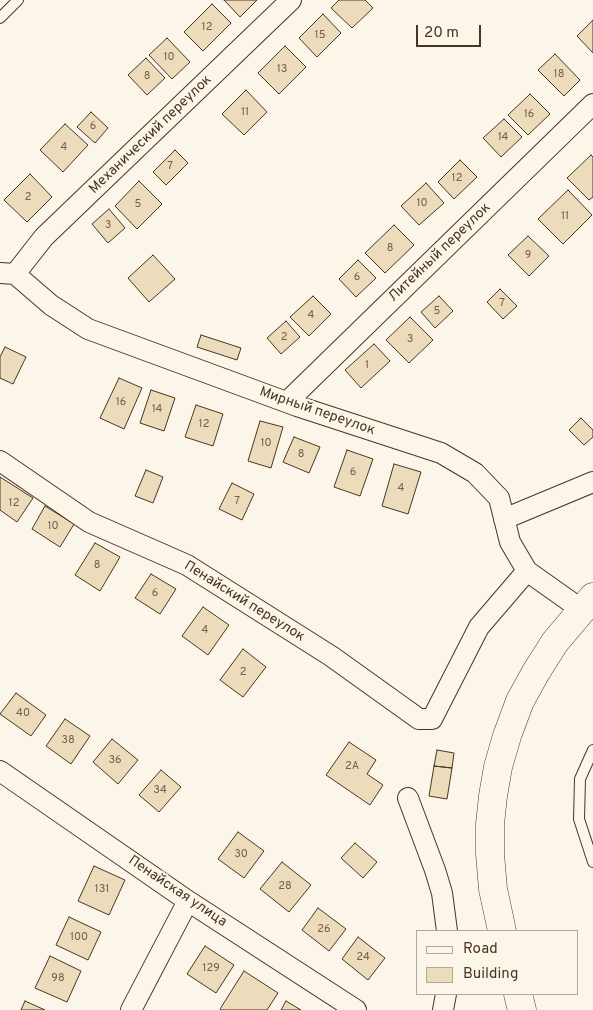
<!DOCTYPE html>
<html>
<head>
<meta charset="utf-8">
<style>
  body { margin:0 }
  #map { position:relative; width:593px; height:1010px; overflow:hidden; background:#fbf6e9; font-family:Overpass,sans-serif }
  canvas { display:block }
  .legend { position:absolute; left:416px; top:930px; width:162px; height:65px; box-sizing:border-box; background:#fbf6e9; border:1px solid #b4a999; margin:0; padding:6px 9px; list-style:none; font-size:15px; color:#4a3520 }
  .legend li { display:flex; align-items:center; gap:10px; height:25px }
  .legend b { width:25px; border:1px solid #b4a999 }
  .scale { position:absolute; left:416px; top:25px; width:65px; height:22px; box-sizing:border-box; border:2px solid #4a3520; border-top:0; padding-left:6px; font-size:15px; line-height:18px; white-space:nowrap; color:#4a3520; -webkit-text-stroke:4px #fbf6e9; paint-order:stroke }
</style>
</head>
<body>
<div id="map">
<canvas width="593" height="1010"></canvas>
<ul class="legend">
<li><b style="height:6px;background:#fbf6e9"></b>Road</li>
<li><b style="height:14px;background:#ecdcbc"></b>Building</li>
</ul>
<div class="scale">20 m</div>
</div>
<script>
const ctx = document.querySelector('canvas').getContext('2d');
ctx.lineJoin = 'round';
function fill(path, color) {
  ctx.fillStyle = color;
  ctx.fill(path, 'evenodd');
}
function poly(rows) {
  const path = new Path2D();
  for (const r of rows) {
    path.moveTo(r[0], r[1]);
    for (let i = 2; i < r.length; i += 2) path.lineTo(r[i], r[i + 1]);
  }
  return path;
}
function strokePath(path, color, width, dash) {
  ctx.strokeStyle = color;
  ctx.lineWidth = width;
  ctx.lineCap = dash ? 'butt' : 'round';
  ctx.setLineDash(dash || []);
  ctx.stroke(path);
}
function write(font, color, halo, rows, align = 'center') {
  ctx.font = font + ' Overpass,sans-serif';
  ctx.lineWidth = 4;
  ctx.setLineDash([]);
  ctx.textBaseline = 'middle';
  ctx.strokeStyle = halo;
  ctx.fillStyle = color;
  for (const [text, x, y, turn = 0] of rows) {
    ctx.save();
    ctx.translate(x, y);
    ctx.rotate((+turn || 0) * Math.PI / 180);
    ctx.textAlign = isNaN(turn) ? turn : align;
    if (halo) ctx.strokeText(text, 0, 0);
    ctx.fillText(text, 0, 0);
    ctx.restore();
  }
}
const building = poly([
  [224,0,257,0,240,17,224,0],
  [339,0,365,0,373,8,352,28,331,8,339,0],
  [212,4,231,23,203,51,184,32,212,4],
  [323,14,341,33,317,57,299,38,323,14],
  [593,20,593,53,577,36,593,20],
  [167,38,190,62,172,79,149,55,167,38],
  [285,46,306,67,279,94,258,73,285,46],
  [555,54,580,80,564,96,538,70,555,54],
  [146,58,165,78,147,95,128,75,146,58],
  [246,90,267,112,244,135,222,114,246,90],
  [530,94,550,114,528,135,508,115,530,94],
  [91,112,108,128,95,143,77,127,91,112],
  [504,119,522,137,501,157,483,138,504,119],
  [65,124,88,145,63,172,40,150,65,124],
  [175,150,188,163,166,185,153,172,175,150],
  [591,155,593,157,593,197,589,200,567,178,591,155],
  [460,160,477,177,454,199,438,182,460,160],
  [30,174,52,197,27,222,4,200,30,174],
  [139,181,162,204,137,229,115,206,139,181],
  [426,183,444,203,419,225,401,206,426,183],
  [568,190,592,215,563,244,538,219,568,190],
  [109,209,125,228,108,243,92,224,109,209],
  [394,225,414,245,385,273,365,253,394,225],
  [528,236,549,256,529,276,508,255,528,236],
  [153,255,175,279,149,302,128,278,153,255],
  [358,260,376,278,356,297,339,279,358,260],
  [500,289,517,306,503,319,487,302,500,289],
  [313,296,331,314,309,336,290,317,313,296],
  [439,296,453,311,435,328,421,312,439,296],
  [410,317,433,340,409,363,386,340,410,317],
  [286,321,300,337,281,354,267,338,286,321],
  [201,335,241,348,237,360,197,347,201,335],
  [374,344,390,361,361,388,345,370,374,344],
  [5,347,26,357,13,384,0,378,0,357,5,347],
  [119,378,142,388,124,429,100,418,119,378],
  [151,390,175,398,164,431,140,423,151,390],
  [196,405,223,414,213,446,185,437,196,405],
  [581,418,593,430,593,437,584,445,569,430,581,418],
  [260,421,283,427,271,468,248,461,260,421],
  [294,437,320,447,309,473,283,462,294,437],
  [347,450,373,459,360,496,334,487,347,450],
  [394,464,421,472,408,514,382,506,394,464],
  [146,470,163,477,153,503,135,496,146,470],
  [0,477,33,498,17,522,0,510,0,477],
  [232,483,254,494,242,520,219,509,232,483],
  [45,506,74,524,60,547,32,529,45,506],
  [95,543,120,557,100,591,75,575,95,543],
  [151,574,176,589,160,614,135,598,151,574],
  [203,607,229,625,208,655,182,636,203,607],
  [243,649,266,667,243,697,220,680,243,649],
  [16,693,46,715,31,736,0,714,16,693],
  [65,719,90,736,71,764,46,746,65,719],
  [112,739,138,760,118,784,93,762,112,739],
  [349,742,376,760,367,774,383,785,370,805,326,775,349,742],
  [437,750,454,753,452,768,434,766,437,750],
  [434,766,452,768,447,799,429,796,434,766],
  [161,770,181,787,159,812,139,795,161,770],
  [238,832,264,851,244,878,218,859,238,832],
  [355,843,377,862,363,878,341,858,355,843],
  [282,862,311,885,289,912,260,889,282,862],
  [94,866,125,880,109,915,78,901,94,866],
  [318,908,346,929,329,951,302,930,318,908],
  [69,917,101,932,88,960,56,945,69,917],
  [358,937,385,958,368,980,342,959,358,937],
  [205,946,234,965,216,993,187,974,205,946],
  [50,956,81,971,67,1002,35,988,50,956],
  [244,971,278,993,267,1010,222,1010,220,1009,244,971],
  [25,1001,45,1010,21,1010,25,1001],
  [286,1001,301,1010,281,1010,286,1001]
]);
const lane = poly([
  [0,18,18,0],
  [593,750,580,779,579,819,593,862]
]);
const street = poly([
  [0,273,15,274,51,305,88,329,297,406,441,453,475,473,499,498,510,542,527,571,582,610],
  [15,274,44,237,291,0],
  [287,402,593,104],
  [0,461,89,522,187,565,331,656,419,719,432,719,479,627,527,571],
  [504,519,593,482],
  [0,771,188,901,356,1010],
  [408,798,435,870,442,893,447,931],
  [131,1010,188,901],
  [443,1010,446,994]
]);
const highway = poly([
  [502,931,493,889,490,854,490,824,493,796,498,767,507,736,520,701,536,672,555,642,593,597],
  [518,994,522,1010]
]);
const numberNames = [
  ["12",207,28],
  ["15",320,36],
  ["10",169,58],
  ["13",282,70],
  ["18",559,75],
  ["8",147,77],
  ["11",245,113],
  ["16",529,115],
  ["6",93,127],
  ["14",503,138],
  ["4",64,148],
  ["7",170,167],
  ["12",457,179],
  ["2",28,198],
  ["10",422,204],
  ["5",138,205],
  ["11",565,217],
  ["3",108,226],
  ["8",390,249],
  ["9",528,256],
  ["6",357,278],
  ["7",502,304],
  ["5",437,312],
  ["4",311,316],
  ["2",284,338],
  ["3",410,340],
  ["1",367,366],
  ["16",121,403],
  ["14",157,410],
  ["12",204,425],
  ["10",266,444],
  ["8",301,455],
  ["6",353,473],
  ["4",401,489],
  ["7",237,502],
  ["12",14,504],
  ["10",53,527],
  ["8",97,566],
  ["6",155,594],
  ["4",205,631],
  ["2",243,673],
  ["40",23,714],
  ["38",68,741],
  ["36",115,761],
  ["2А",352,767],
  ["34",160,791],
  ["30",241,855],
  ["28",285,887],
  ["131",102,890],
  ["26",324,930],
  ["100",79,938],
  ["24",363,958],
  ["129",211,969],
  ["98",58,979]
];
const streetNames = [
  ["Механический переулок",151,135,-44],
  ["Литейный переулок",440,253,-44],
  ["Мирный переулок",317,412,19],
  ["Пенайский переулок",244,602,32],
  ["Пенайская улица",177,892,34]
];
fill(building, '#ecdcbc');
strokePath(building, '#4a3520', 1);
strokePath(lane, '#4a3520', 12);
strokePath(street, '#4a3520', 22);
strokePath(highway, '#4a3520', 29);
strokePath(lane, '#fbf6e9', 10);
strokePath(street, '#fbf6e9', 20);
strokePath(highway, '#fbf6e9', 28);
write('11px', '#725f47', null, numberNames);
write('14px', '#4a3520', '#fbf6e9', streetNames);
</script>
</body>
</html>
